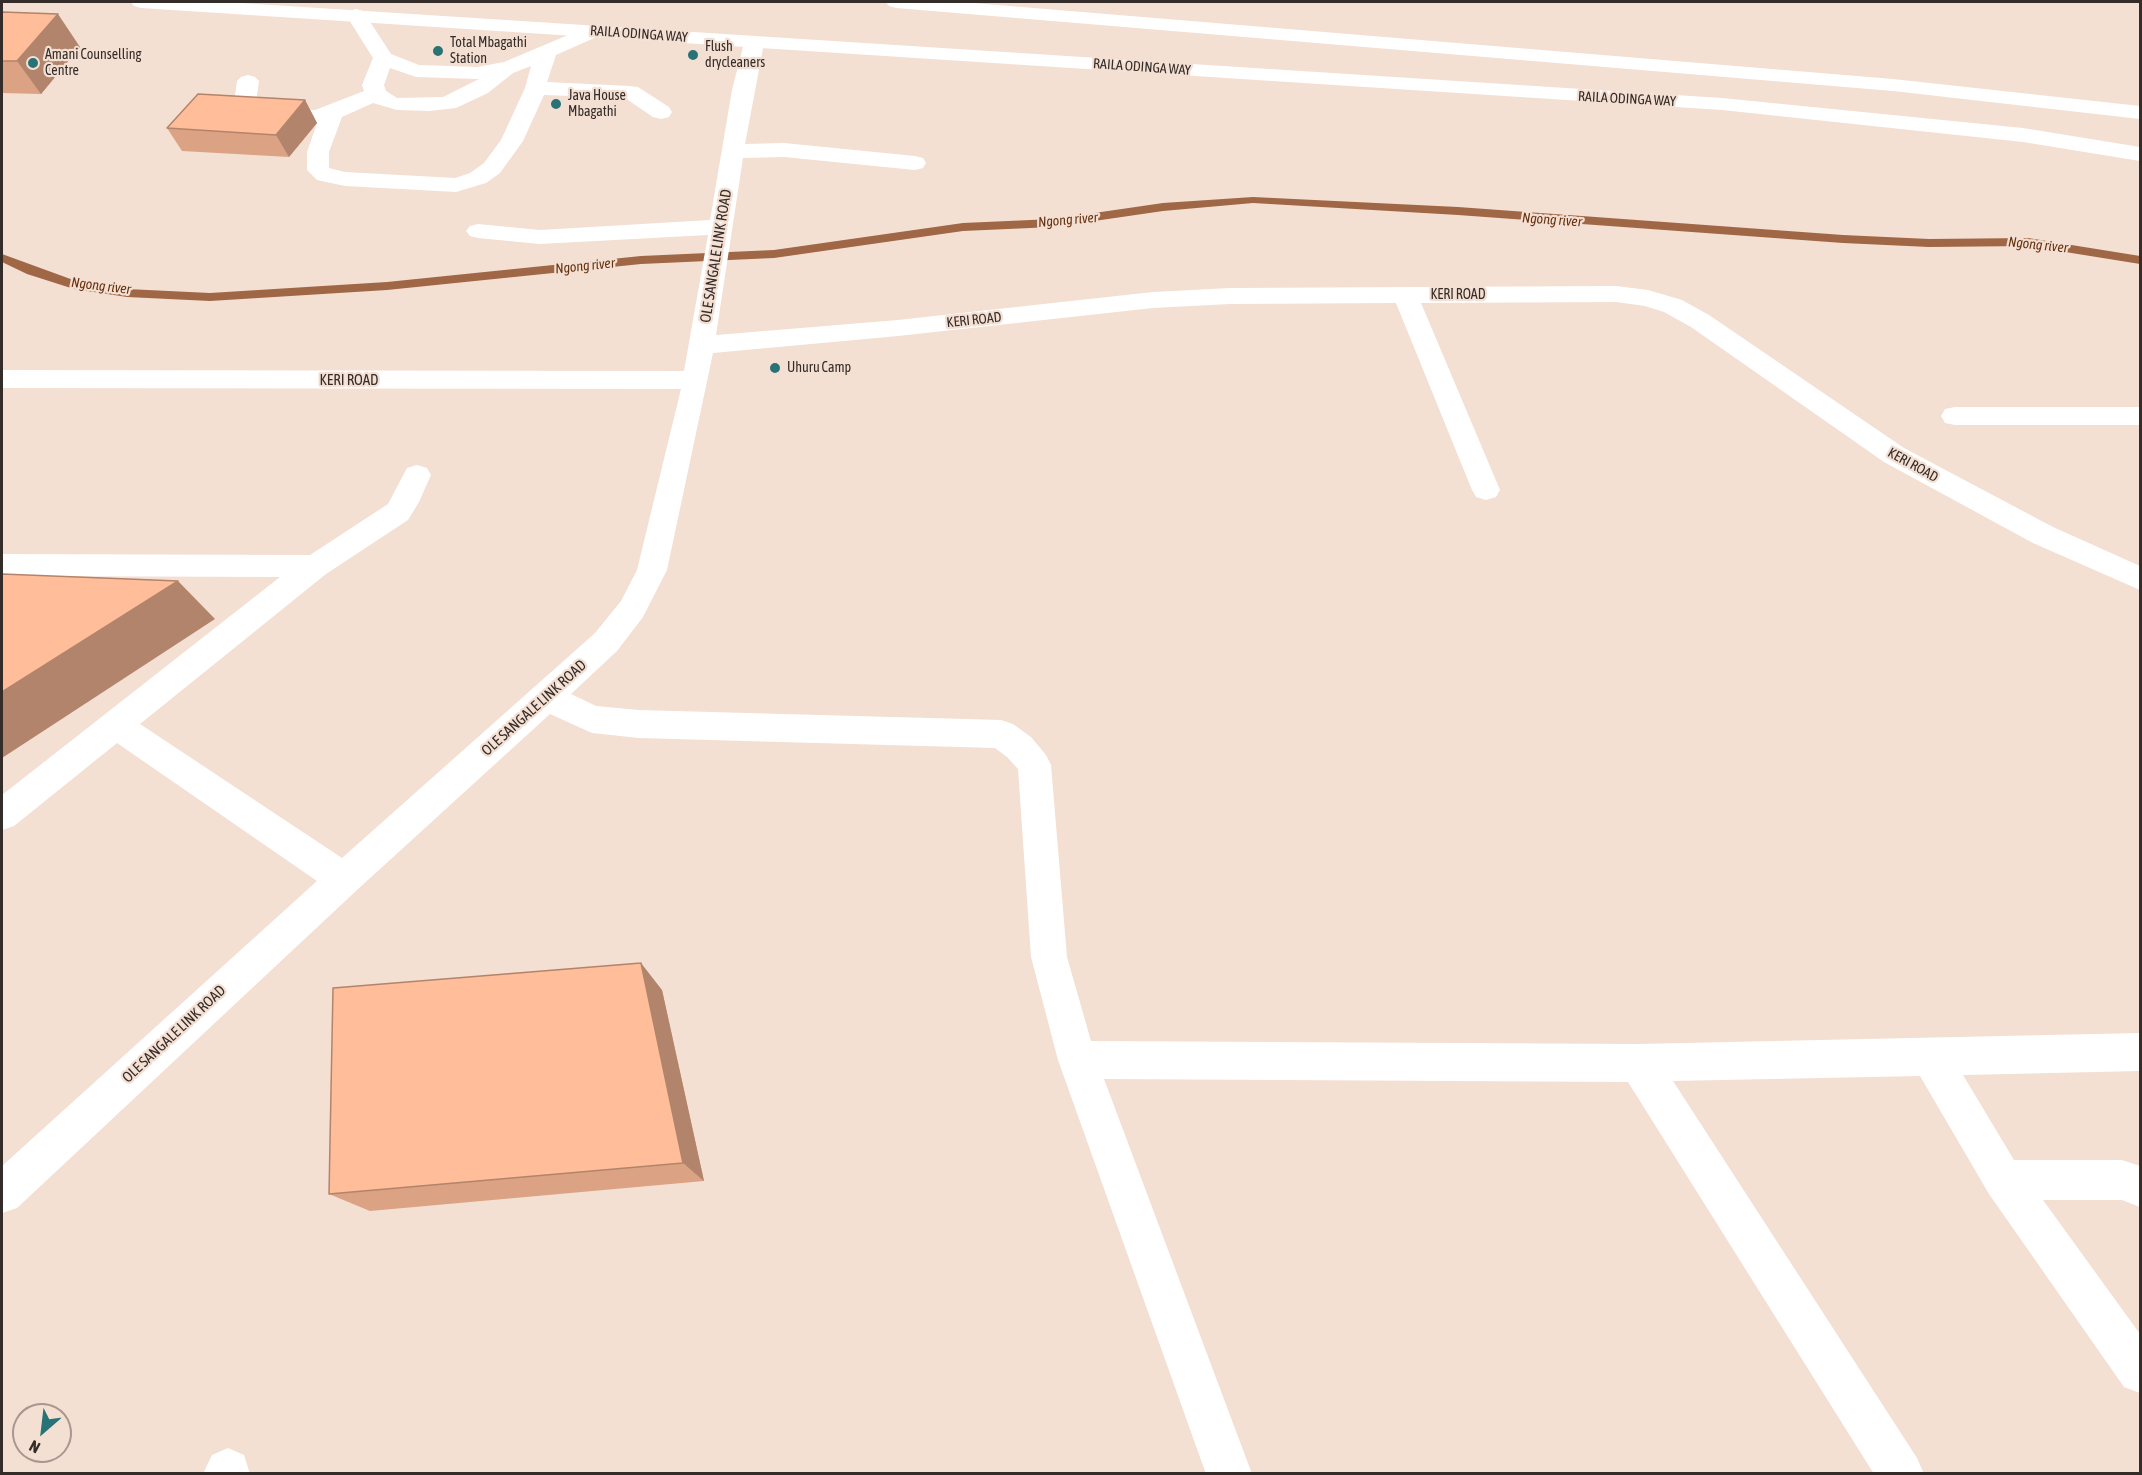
<!DOCTYPE html>
<html>
<head>
<meta charset="utf-8">
<style>
  body { margin:0 }
  #map { position:relative; width:2142px; height:1475px; overflow:hidden; background:#f4dfd3; font-family:"Asap Condensed",sans-serif }
  canvas { display:block }
  .frame { position:absolute; inset:0; border:3px solid #342c28; pointer-events:none }
  .north { position:absolute; left:12px; top:1403px; width:60px; height:60px; box-sizing:border-box; background:#f4dfd3; border:2px solid #a7978f; border-radius:50%; rotate:208deg; font-size:16px; font-weight:700; line-height:24px; text-align:center; color:#342c28 }
  .north::after { content:''; display:block; margin:auto; width:21px; height:27px; background:#297377; clip-path:polygon(50% 0,100% 100%,50% 72%,0 100%) }
</style>
</head>
<body>
<div id="map">
<canvas width="2142" height="1475"></canvas>
<div class="frame"></div>
<div class="north">N</div>
</div>
<script>
const ctx = document.querySelector('canvas').getContext('2d');
ctx.lineJoin = 'round';
function poly(rows) {
  const path = new Path2D();
  for (const r of rows) {
    path.moveTo(r[0], r[1]);
    for (let i = 2; i < r.length; i += 2) path.lineTo(r[i], r[i + 1]);
  }
  return path;
}
function fill(path, color) {
  ctx.fillStyle = color;
  ctx.fill(path, 'evenodd');
}
function strokePath(path, color, width, dash) {
  ctx.strokeStyle = color;
  ctx.lineWidth = width;
  ctx.lineCap = dash ? 'butt' : 'round';
  ctx.setLineDash(dash || []);
  ctx.stroke(path);
}
function write(font, color, halo, rows, align = 'center') {
  ctx.font = font + ' "Asap Condensed",sans-serif';
  ctx.lineWidth = 4.5;
  ctx.setLineDash([]);
  ctx.textBaseline = 'middle';
  ctx.strokeStyle = halo;
  ctx.fillStyle = color;
  for (const [text, x, y, turn = 0] of rows) {
    ctx.save();
    ctx.translate(x, y);
    ctx.rotate((+turn || 0) * Math.PI / 180);
    ctx.textAlign = isNaN(turn) ? turn : align;
    if (halo) ctx.strokeText(text, 0, 0);
    ctx.fillText(text, 0, 0);
    ctx.restore();
  }
}
const stream = poly([
  [1253,197,1458,207,1843,235,1929,239,2028,238,2140,256,2140,264,2028,246,1929,247,1843,243,1458,215,1253,203,1163,211,1053,227,963,231,774,258,641,264,387,290,210,301,127,297,74,289,27,274,2,262,2,254,76,281,127,289,210,293,387,282,641,256,774,250,963,223,1053,219,1163,203,1253,197]
]);
const minor = poly([
  [356,9,363,11,391,54,419,65,477,67,504,62,587,27,601,27,604,31,601,35,556,55,547,82,630,86,638,87,669,107,672,112,669,117,661,119,653,117,625,98,544,95,523,141,500,173,486,183,456,192,345,186,317,180,307,170,307,152,317,123,271,122,251,118,239,111,234,102,237,81,241,77,248,75,255,77,259,81,256,102,271,108,315,110,364,91,362,85,373,58,346,15,349,11,356,9],
  [531,66,525,88,501,140,484,163,470,173,455,178,345,172,329,168,329,152,342,117,373,103,397,110,429,111,456,108,488,93,513,73,531,66],
  [390,68,416,77,479,79,443,97,397,98,386,91,384,85,390,68],
  [754,37,761,39,764,43,745,144,784,143,915,156,923,158,926,163,923,168,915,170,784,157,743,158,716,335,898,320,1153,292,1230,288,1616,286,1648,290,1682,300,1709,315,1904,448,2053,527,2140,566,2140,590,2033,543,1884,462,1691,327,1664,312,1645,306,1616,302,1421,303,1500,490,1496,497,1486,500,1476,497,1472,490,1396,303,1230,304,1153,308,898,336,713,353,667,570,643,617,617,651,571,694,596,706,639,710,1001,720,1013,724,1031,737,1046,755,1051,765,1067,957,1091,1041,1638,1044,2140,1033,2140,1071,1963,1075,2014,1160,2122,1160,2140,1166,2140,1207,2122,1200,2043,1200,2140,1334,2140,1393,2124,1387,1989,1194,1920,1076,1673,1081,1917,1458,1924,1474,1874,1474,1628,1082,1104,1079,1252,1474,1206,1474,1058,1060,1031,957,1018,769,1007,757,995,748,639,738,592,733,550,714,357,890,17,1208,2,1213,2,1166,317,881,117,743,14,826,2,830,2,795,280,577,2,576,2,554,310,555,388,504,407,468,417,465,427,468,431,475,419,502,408,520,326,574,140,724,342,858,595,633,621,601,637,570,681,389,2,388,2,370,684,371,708,235,540,244,478,238,470,236,466,231,470,226,478,224,540,230,710,220,732,90,744,43,747,39,754,37],
  [1955,407,2140,407,2140,425,1955,425,1945,423,1941,416,1945,409,1955,407],
  [228,1448,244,1455,250,1474,203,1474,212,1455,228,1448]
]);
const major = poly([
  [131,2,225,2,1722,98,2023,128,2140,147,2140,161,2023,142,1722,110,141,8,134,6,131,2],
  [886,2,961,2,1893,79,2140,106,2140,119,1893,91,896,8,889,6,886,2]
]);
const wall = poly([
  [2,12,80,47,41,94,2,93],
  [305,100,317,123,289,157,182,151,167,128],
  [662,990,704,1181,370,1211,329,1194]
]);
const shadedWall = poly([
  [58,14,80,47,41,94,17,61],
  [305,100,317,123,289,157,276,135],
  [178,581,215,619,2,758,2,692],
  [641,963,662,990,704,1181,683,1163]
]);
const building = poly([
  [2,12,58,14,17,61,2,61,2,12],
  [198,94,305,100,276,135,167,128,198,94],
  [2,574,178,581,2,692,2,574],
  [641,963,683,1163,329,1194,333,988,641,963]
]);
const markers = [
  [438,51,6,"#297377"],
  [693,55,6,"#297377"],
  [33,63,6,"#297377"],
  [556,104,6,"#297377"],
  [775,368,6,"#297377"]
];
const farStreetnames = [
  ["RAILA ODINGA WAY",639,34,4],
  ["RAILA ODINGA WAY",1142,67,4],
  ["RAILA ODINGA WAY",1627,99,3],
  ["KERI ROAD",1458,295],
  ["KERI ROAD",974,320,-6],
  ["KERI ROAD",1913,465,29]
];
const farPoinames = [
  ["Total Mbagathi",450,43],
  ["Station",450,59],
  ["Flush",705,47],
  ["drycleaners",705,63],
  ["Amani Counselling",45,55],
  ["Centre",45,71],
  ["Java House",568,96],
  ["Mbagathi",568,112],
  ["Uhuru Camp",787,368]
];
const farWaternames = [
  ["Ngong river",1068,220,-5],
  ["Ngong river",1552,220,4],
  ["Ngong river",2038,245,6],
  ["Ngong river",585,266,-6],
  ["Ngong river",101,286,7]
];
const streetNames = [
  ["OLE SANGALE LINK ROAD",716,256,-81],
  ["KERI ROAD",349,380],
  ["OLE SANGALE LINK ROAD",534,708,-42],
  ["OLE SANGALE LINK ROAD",174,1034,-43]
];
fill(stream, '#9f6746');
fill(minor, '#fff');
fill(major, '#fff');
fill(wall, '#dba384');
fill(shadedWall, '#b2846b');
fill(building, '#ffbd99');
strokePath(building, '#b2846b', 1.5);
for (const [x, y, r, color] of markers) {
  const dot = new Path2D();
  dot.arc(x, y, r, 0, 2 * Math.PI);
  ctx.fillStyle = color;
  ctx.fill(dot);
  strokePath(dot, '#f4dfd3', 2);
}
write('14px', '#342c28', '#f4dfd3', farStreetnames);
write('14px', '#342c28', '#f4dfd3', farPoinames, 'left');
write('italic 14px', '#631', '#f4dfd3', farWaternames);
write('15px', '#342c28', '#f4dfd3', streetNames);
</script>
</body>
</html>
